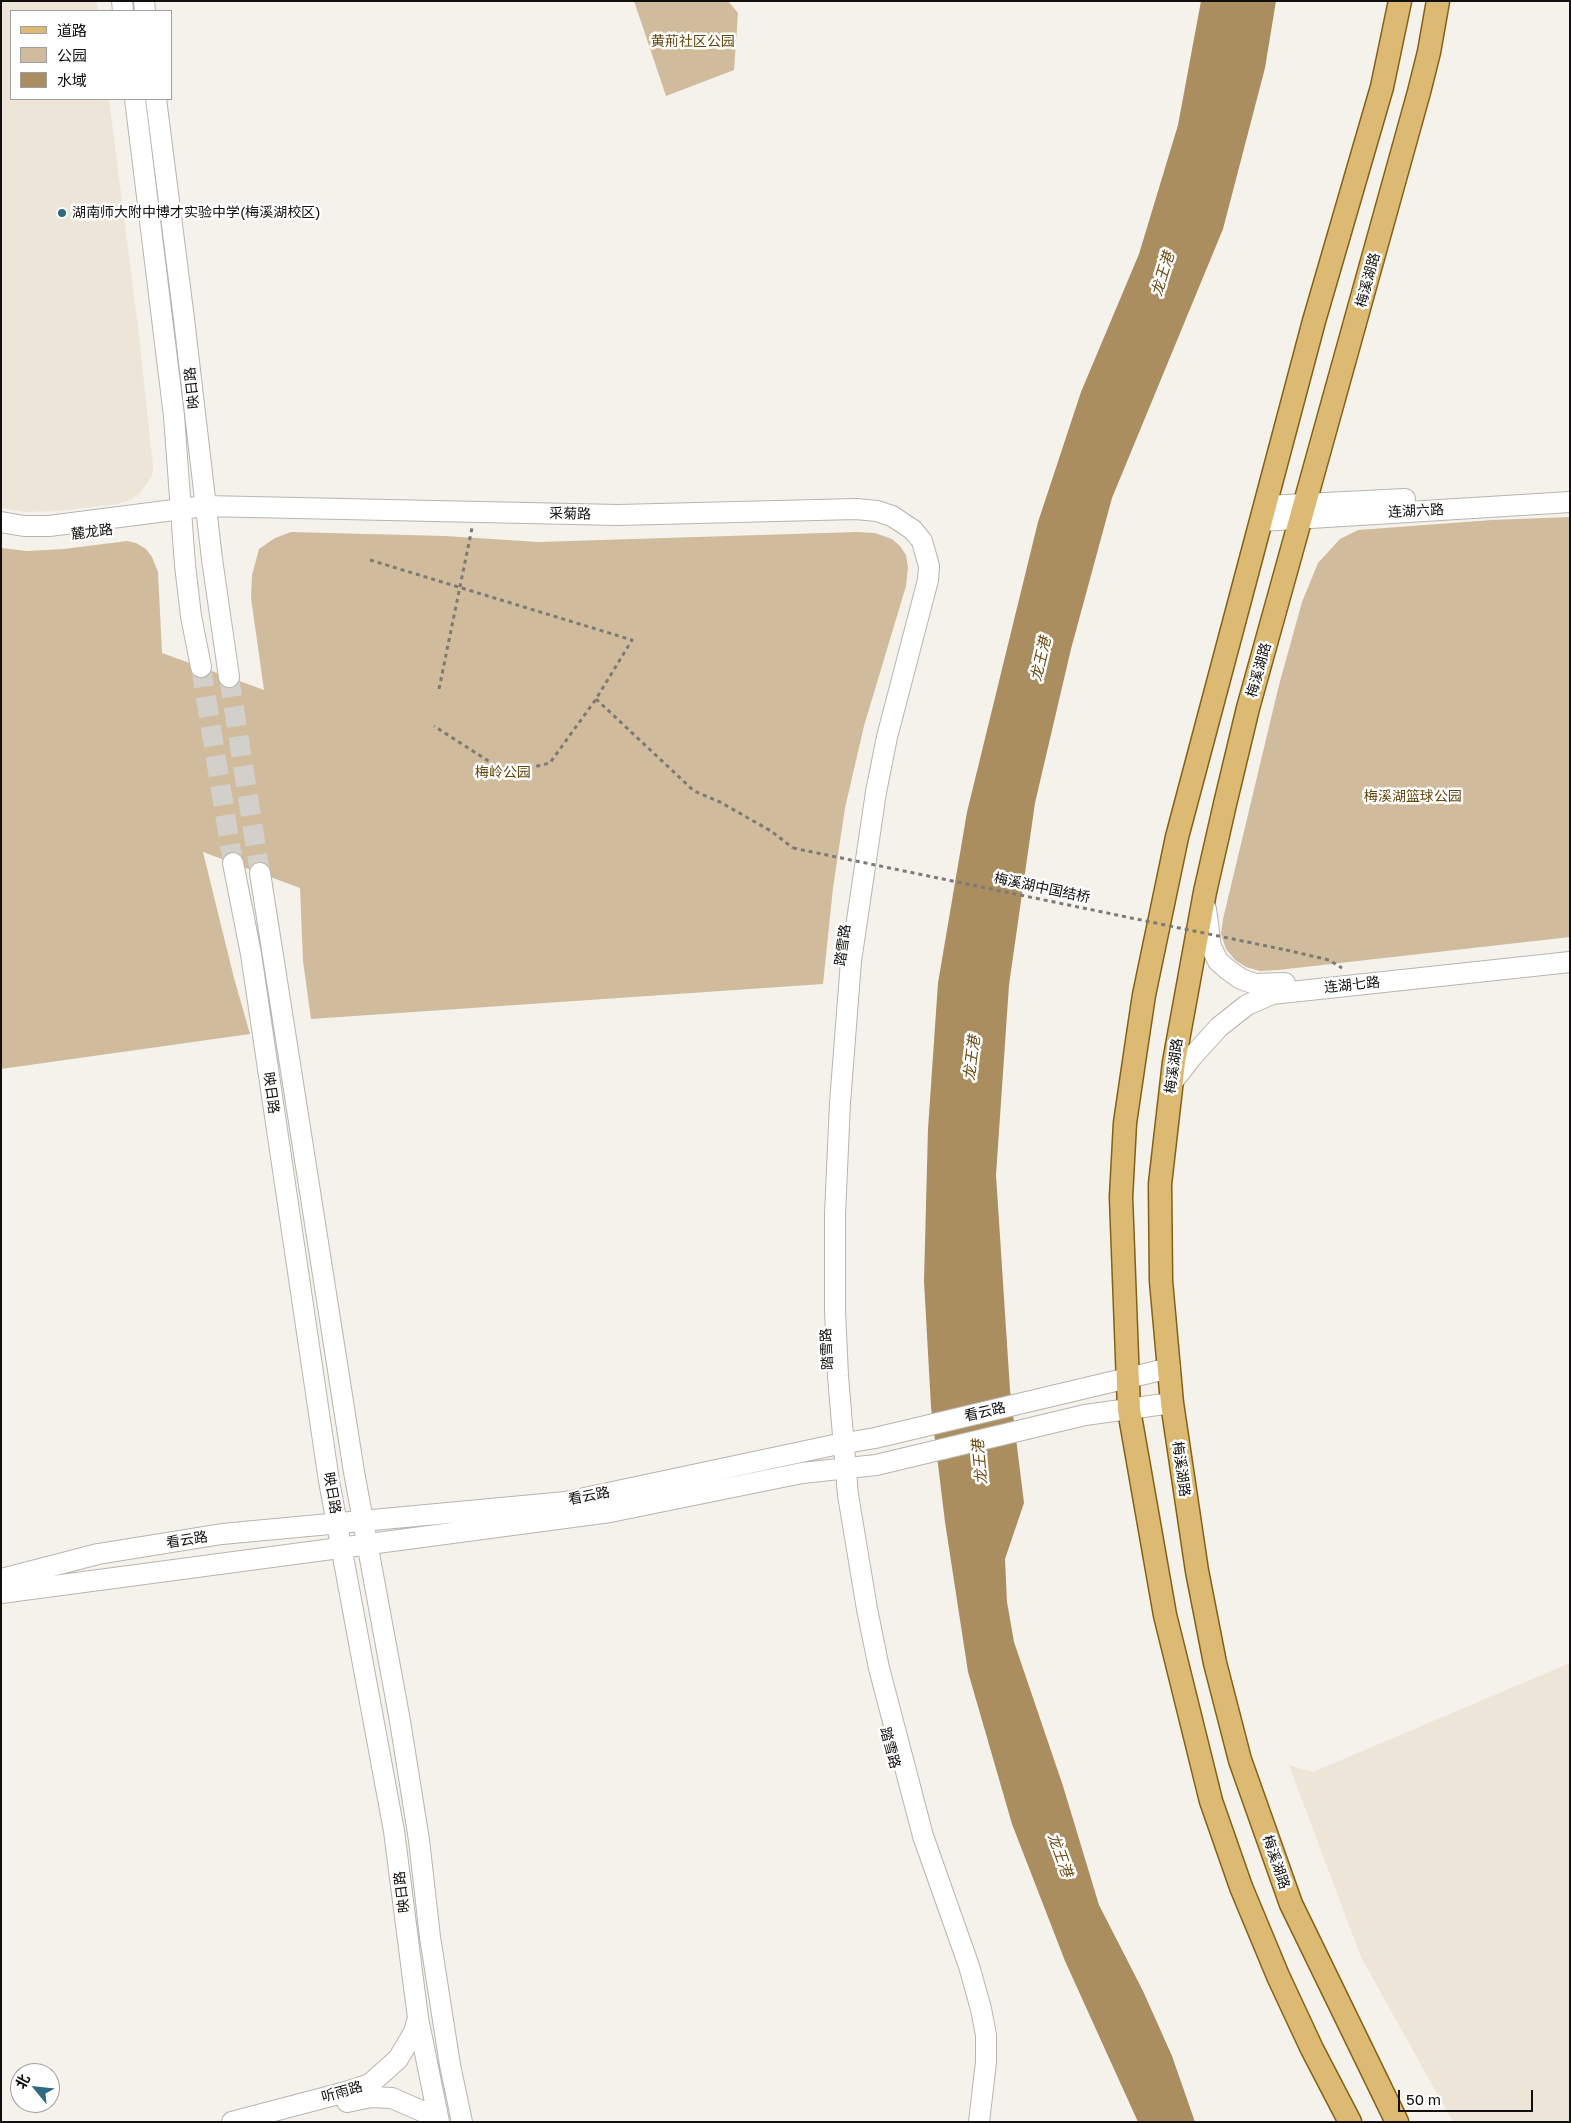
<!DOCTYPE html>
<html>
<head>
<meta charset="utf-8">
<style>
  body { margin:0 }
  #map { position:relative; width:1571px; height:2123px; overflow:hidden; background:#f5f1eb; font-family:"Golos Text","Noto Sans SC",sans-serif }
  canvas { display:block }
  .frame { position:absolute; inset:0; border:2px solid #11100e; pointer-events:none }
  .legend { position:absolute; left:10px; top:10px; width:162px; height:90px; box-sizing:border-box; background:#fefefe; border:1px solid #9f9f9e; margin:0; padding:6px 9px; list-style:none; font-size:15px; color:#11100e }
  .legend li { display:flex; align-items:center; gap:10px; height:25px }
  .legend b { width:25px; border:1px solid #9f9f9e }
  .north { position:absolute; left:10px; top:2063px; width:50px; height:50px; box-sizing:border-box; background:#fefefe; border:1px solid #9f9f9e; border-radius:50%; rotate:298deg; font-size:14px; font-weight:700; line-height:20px; text-align:center; color:#11100e }
  .north::after { content:''; display:block; margin:auto; width:18px; height:22px; background:#2f6982; clip-path:polygon(50% 0,100% 100%,50% 72%,0 100%) }
  .scale { position:absolute; left:1398px; top:2090px; width:135px; height:22px; box-sizing:border-box; border:2px solid #11100e; border-top:0; padding-left:6px; font-size:15px; line-height:18px; white-space:nowrap; color:#11100e; -webkit-text-stroke:4px #fefefe; paint-order:stroke }
</style>
</head>
<body>
<div id="map">
<canvas width="1571" height="2123"></canvas>
<div class="frame"></div>
<ul class="legend">
<li><b style="height:6px;background:#dcba74"></b>道路</li>
<li><b style="height:14px;background:#d0bc9c"></b>公园</li>
<li><b style="height:14px;background:#ab8e60"></b>水域</li>
</ul>
<div class="north">北</div>
<div class="scale">50 m</div>
</div>
<script>
const ctx = document.querySelector('canvas').getContext('2d');
ctx.lineJoin = 'round';
function fill(path, color) {
  ctx.fillStyle = color;
  ctx.fill(path, 'evenodd');
}
function poly(rows) {
  const path = new Path2D();
  for (const r of rows) {
    path.moveTo(r[0], r[1]);
    for (let i = 2; i < r.length; i += 2) path.lineTo(r[i], r[i + 1]);
  }
  return path;
}
function strokePath(path, color, width, dash) {
  ctx.strokeStyle = color;
  ctx.lineWidth = width;
  ctx.lineCap = dash ? 'butt' : 'round';
  ctx.setLineDash(dash || []);
  ctx.stroke(path);
}
function write(font, color, halo, rows, align = 'center') {
  ctx.font = font + ' "Golos Text","Noto Sans SC",sans-serif';
  ctx.lineWidth = 5;
  ctx.setLineDash([]);
  ctx.textBaseline = 'middle';
  ctx.strokeStyle = halo;
  ctx.fillStyle = color;
  for (const [text, x, y, turn = 0] of rows) {
    ctx.save();
    ctx.translate(x, y);
    ctx.rotate((+turn || 0) * Math.PI / 180);
    ctx.textAlign = isNaN(turn) ? turn : align;
    if (halo) ctx.strokeText(text, 0, 0);
    ctx.fillText(text, 0, 0);
    ctx.restore();
  }
}
const built = poly([
  [1,1,97,1,98,11,11,11,11,99,109,99,138,327,153,466,152,476,140,493,130,500,118,504,58,511,25,512,1,508],
  [1570,1663,1570,2122,1453,2122,1361,1957,1289,1765,1313,1772]
]);
const green = poly([
  [634,1,728,1,738,13,734,70,666,96],
  [1570,517,1570,937,1278,970,1260,971,1246,967,1235,960,1226,949,1221,934,1223,919,1279,685,1302,602,1318,563,1340,539,1358,530,1492,520],
  [291,532,445,536,538,542,856,532,875,533,892,539,900,546,906,555,908,567,906,586,864,726,845,808,833,888,823,984,311,1019,303,961,300,888,203,852,234,978,250,1034,1,1069,1,548,27,551,64,549,127,541,136,543,146,549,152,557,158,572,162,653,264,690,251,598,252,575,259,549,275,538]
]);
const water = poly([
  [1201,1,1276,1,1265,68,1223,229,1112,498,1071,649,1035,803,1009,985,996,1175,1010,1390,1024,1503,1005,1559,1007,1602,1014,1642,1063,1786,1099,1905,1143,1991,1172,2056,1195,2122,1138,2122,1065,1961,1012,1824,968,1672,945,1522,931,1407,924,1281,928,1129,938,983,967,812,1038,522,1081,392,1139,254,1178,125]
]);
const secondaryTunnel = poly([
  [201,667,233,863],
  [229,677,260,873]
]);
const path = poly([
  [370,560,632,640,596,699,550,763,507,773,434,726],
  [439,689,472,528],
  [596,699,694,791,720,802,771,831,793,848],
  [1286,950,1329,960,1342,968]
]);
const secondary = poly([
  [122,1,123,11],
  [144,1,145,11],
  [135,99,174,416,185,565,191,616,201,667],
  [156,99,184,319,212,559,229,677],
  [1265,506,1405,499],
  [1262,521,1570,502],
  [1,522,24,526,49,526,205,506,618,515,856,509,877,511,892,516,913,530,922,541,929,566,928,580,887,737,876,792,851,961,840,1103,835,1214,835,1311,838,1376,848,1495,867,1609,879,1668,923,1836,969,1966,981,2009,986,2035,986,2062,979,2122],
  [233,863,251,954,329,1481,394,1831,418,2018,439,2122],
  [260,873,354,1472,400,1721,419,1840,430,1937,450,2065,462,2122],
  [1206,909,1211,947,1218,961,1227,969,1241,979,1255,984,1285,983],
  [1171,1084,1191,1058,1219,1027,1247,1005,1272,994,1570,962],
  [1,1579,98,1554,222,1534,566,1502,834,1445,875,1438,1170,1368],
  [1,1593,610,1512,802,1473,876,1465,1085,1415,1172,1403],
  [347,2102,371,2097,392,2098,424,2112,435,2122],
  [232,2122,346,2092,370,2084,398,2059,414,2032,418,2018]
]);
const primary = poly([
  [1350,2122,1312,2049,1278,1976,1241,1887,1211,1801,1165,1615,1129,1410,1121,1197,1125,1123,1136,1048,1144,995,1177,837,1314,321,1382,87,1400,1],
  [1397,2122,1291,1904,1240,1760,1215,1663,1197,1571,1172,1403,1161,1281,1160,1184,1174,1062,1205,892,1225,804,1248,708,1419,92,1429,52,1438,1]
]);
const pathBridge = poly([
  [793,848,1286,950]
]);
const markers = [
  [62,213,5,"#2f6982"]
];
const parkNames = [
  ["黄荊社区公园",693,42],
  ["梅岭公园",503,773],
  ["梅溪湖篮球公园",1413,797]
];
const poiNames = [
  ["湖南师大附中博才实验中学(梅溪湖校区)",72,213]
];
const streetNames = [
  ["梅溪湖路",1368,280,-75],
  ["映日路",192,388,-96],
  ["连湖六路",1416,511,-3],
  ["采菊路",570,514,1],
  ["麓龙路",92,532,-7],
  ["梅溪湖路",1259,670,-74],
  ["梅溪湖中国结桥",1042,888,12],
  ["踏雪路",843,945,-82],
  ["连湖七路",1352,985,-6],
  ["梅溪湖路",1174,1066,-82],
  ["映日路",271,1093,82],
  ["踏雪路",827,1349,-93],
  ["看云路",985,1412,-13],
  ["梅溪湖路",1181,1469,82],
  ["映日路",332,1493,80],
  ["看云路",589,1496,-11],
  ["看云路",187,1540,-9],
  ["踏雪路",890,1748,75],
  ["梅溪湖路",1276,1862,71],
  ["映日路",402,1892,-97],
  ["听雨路",342,2092,-16]
];
const waterNames = [
  ["龙王港",1163,274,-73],
  ["龙王港",1041,659,-77],
  ["龙王港",972,1058,-83],
  ["龙王港",980,1462,-95],
  ["龙王港",1060,1855,70]
];
fill(built, '#ede5d8');
fill(green, '#d0bc9c');
fill(water, '#ab8e60');
strokePath(secondaryTunnel, '#d3cfca', 20, [20, 10]);
strokePath(secondary, '#b8b5af', 22);
strokePath(primary, '#856114', 25);
strokePath(path, '#7d7a76', 3, [4, 4]);
strokePath(secondary, '#fff', 20);
strokePath(primary, '#dcba74', 22);
strokePath(pathBridge, '#7d7a76', 3, [4, 4]);
for (const [x, y, r, color] of markers) {
  const dot = new Path2D();
  dot.arc(x, y, r, 0, 2 * Math.PI);
  ctx.fillStyle = color;
  ctx.fill(dot);
  strokePath(dot, '#fefefe', 2);
}
write('14px', '#65470c', '#fefefe', parkNames);
write('14px', '#11100e', '#fefefe', poiNames, 'left');
write('14px', '#11100e', '#fefefe', streetNames);
write('italic 15px', '#6a4c13', '#fefefe', waterNames);
</script>
</body>
</html>
